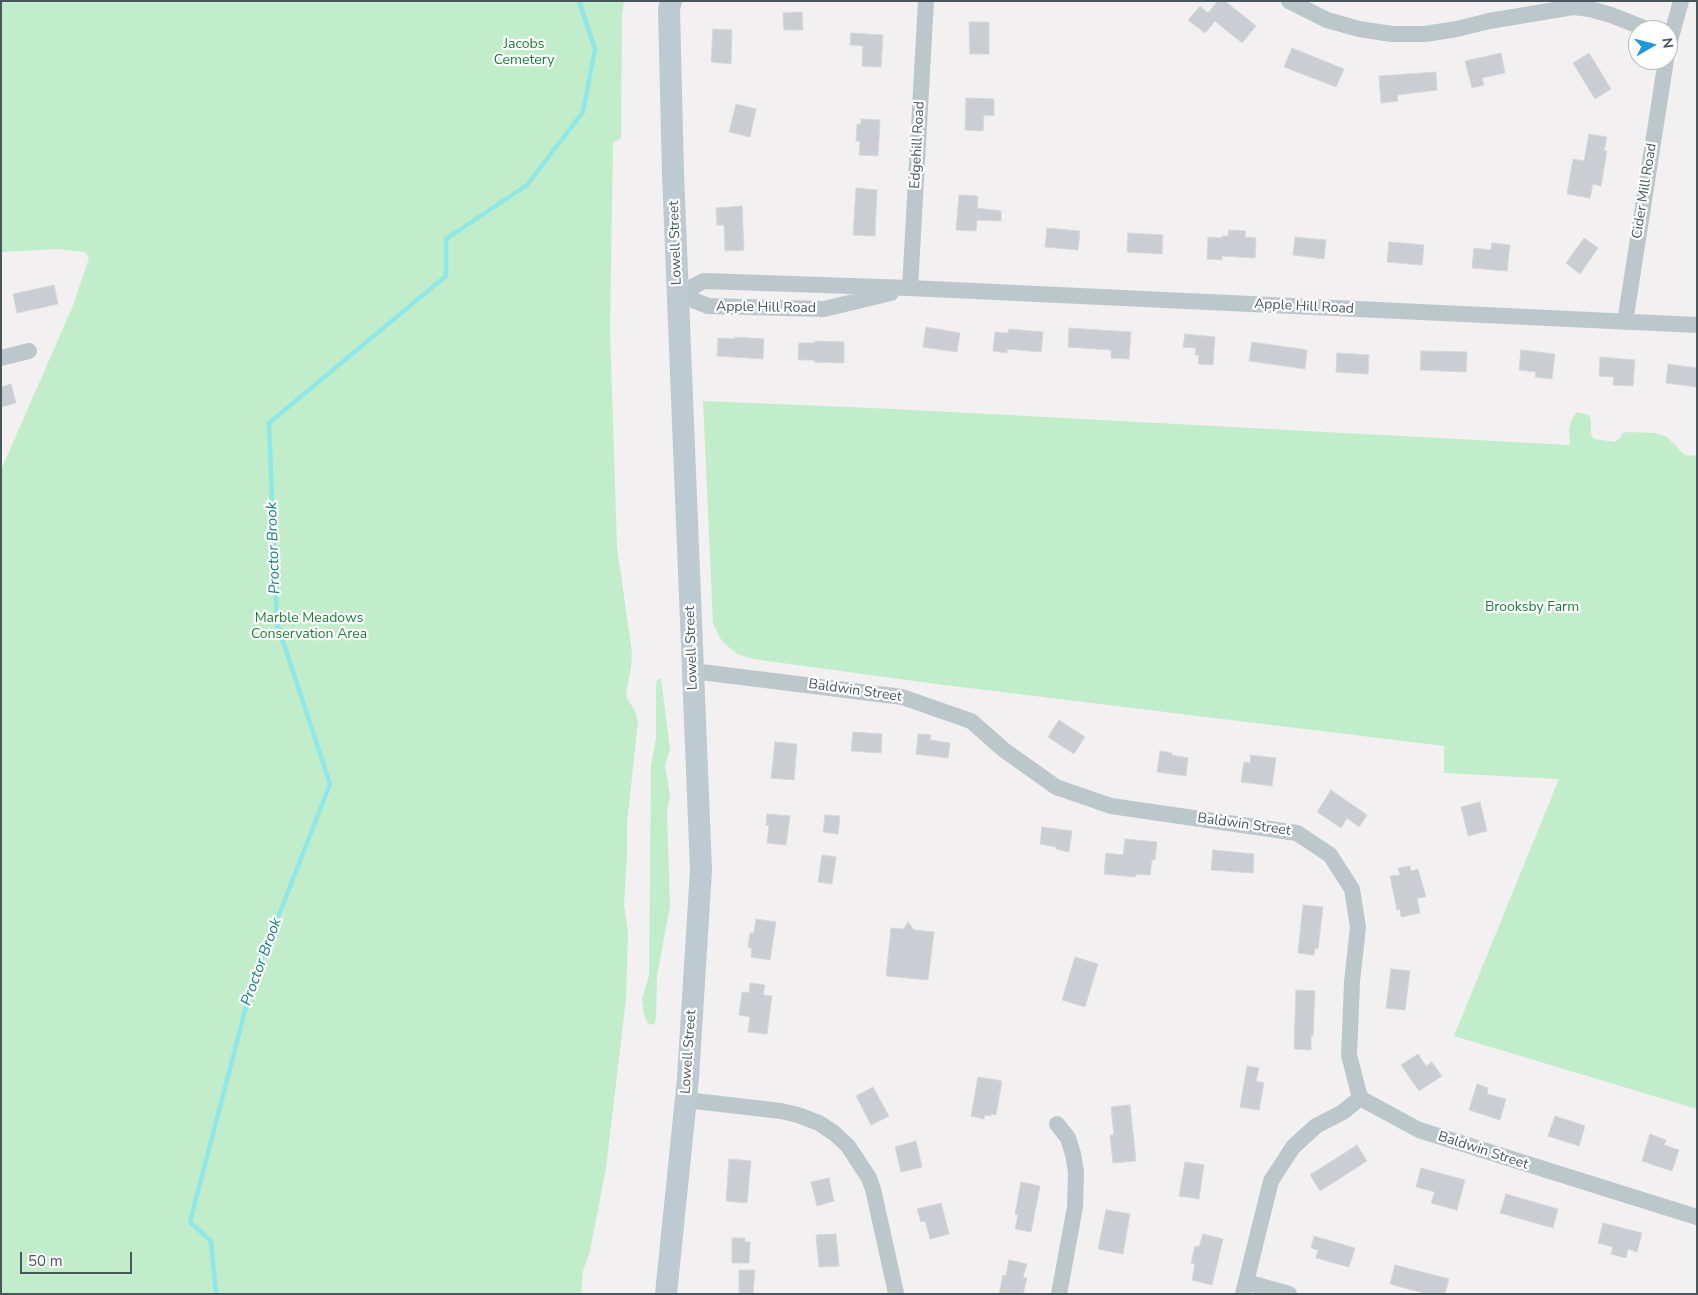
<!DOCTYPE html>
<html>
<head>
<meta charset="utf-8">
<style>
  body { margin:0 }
  #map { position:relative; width:1698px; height:1295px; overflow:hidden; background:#f2f0f1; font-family:"Nunito Sans",sans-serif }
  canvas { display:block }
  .frame { position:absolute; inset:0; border:2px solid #49575d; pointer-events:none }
  .north { position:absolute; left:1628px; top:20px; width:50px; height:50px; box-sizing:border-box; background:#fff; border:1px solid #b6bcbe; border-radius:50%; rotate:82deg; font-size:14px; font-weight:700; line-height:20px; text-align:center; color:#49575d }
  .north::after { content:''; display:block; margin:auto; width:18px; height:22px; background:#2197db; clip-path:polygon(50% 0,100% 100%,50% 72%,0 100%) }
  .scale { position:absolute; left:20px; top:1252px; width:112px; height:22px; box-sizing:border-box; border:2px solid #49575d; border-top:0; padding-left:6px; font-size:15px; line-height:18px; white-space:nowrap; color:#49575d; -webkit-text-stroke:4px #fff; paint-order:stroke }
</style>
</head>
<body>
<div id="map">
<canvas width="1698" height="1295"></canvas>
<div class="frame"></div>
<div class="north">N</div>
<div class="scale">50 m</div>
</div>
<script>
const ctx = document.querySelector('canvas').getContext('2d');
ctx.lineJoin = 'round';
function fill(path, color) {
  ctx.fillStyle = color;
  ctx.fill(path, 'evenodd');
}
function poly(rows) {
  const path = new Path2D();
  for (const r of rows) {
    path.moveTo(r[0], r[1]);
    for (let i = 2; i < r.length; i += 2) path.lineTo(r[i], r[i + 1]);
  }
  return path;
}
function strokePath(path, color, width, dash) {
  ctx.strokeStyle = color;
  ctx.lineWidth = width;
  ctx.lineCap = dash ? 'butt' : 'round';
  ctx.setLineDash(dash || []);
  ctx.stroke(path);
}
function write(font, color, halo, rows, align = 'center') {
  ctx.font = font + ' "Nunito Sans",sans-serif';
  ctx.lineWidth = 4.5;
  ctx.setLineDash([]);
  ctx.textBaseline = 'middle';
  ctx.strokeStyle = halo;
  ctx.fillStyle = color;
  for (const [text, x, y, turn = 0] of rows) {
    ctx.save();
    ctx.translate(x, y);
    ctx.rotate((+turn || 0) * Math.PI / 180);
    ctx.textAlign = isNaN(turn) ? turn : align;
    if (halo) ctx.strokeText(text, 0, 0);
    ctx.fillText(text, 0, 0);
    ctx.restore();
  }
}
const green = poly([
  [1,1,624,1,622,16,621,137,619,140,613,142,610,330,617,547,632,653,631,668,626,694,628,700,635,711,638,721,627,823,627,854,624,904,628,934,626,999,606,1168,590,1251,583,1271,581,1294,1,1294,1,470,72,308,89,258,85,252,58,249,1,252],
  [703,401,894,409,1570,445,1569,429,1572,419,1577,412,1589,415,1591,420,1591,434,1594,439,1615,442,1620,438,1623,433,1628,432,1655,433,1667,437,1685,455,1697,456,1697,1109,1454,1036,1559,779,1444,773,1444,746,936,684,753,659,737,654,725,644,720,638,713,623],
  [661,678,670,749,665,765,670,795,667,812,670,906,657,976,656,1019,654,1025,647,1023,644,1014,642,999,649,976,651,765,656,738,656,683,658,679]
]);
const stream = poly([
  [216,1294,211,1241,190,1222,252,984,330,784,277,623,269,423,446,276,446,239,527,185,583,112,595,49,579,1]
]);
const building = poly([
  [1218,1,1225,1,1256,26,1242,43,1215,21,1205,33,1188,20,1200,6,1208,13,1218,1],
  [802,12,803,30,784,30,783,13,802,12],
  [969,22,989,22,989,54,970,54,969,22],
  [713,29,732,30,731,64,711,62,713,29],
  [851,33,883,35,881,67,862,66,863,46,850,45,851,33],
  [1292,48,1344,69,1336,87,1284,67,1292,48],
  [1501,53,1505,73,1482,78,1484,85,1472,88,1465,61,1501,53],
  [1589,53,1611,89,1595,99,1573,63,1589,53],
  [1436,72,1437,90,1397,95,1398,101,1381,103,1379,76,1436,72],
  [966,98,994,99,994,116,984,115,983,131,965,130,966,98],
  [736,104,756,109,750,137,729,132,736,104],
  [861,119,880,120,878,156,859,155,860,141,856,141,857,124,861,124,861,119],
  [1589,134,1607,137,1604,151,1607,151,1601,186,1593,184,1590,198,1567,194,1573,159,1584,161,1589,134],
  [856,188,877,190,875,236,853,235,856,188],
  [959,195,978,196,977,208,1001,211,1001,221,977,220,976,231,956,230,959,195],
  [742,206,744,250,725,251,724,225,717,225,716,208,742,206],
  [1047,228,1080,231,1078,250,1045,247,1047,228],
  [1229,230,1246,231,1245,237,1256,238,1255,258,1222,256,1222,260,1207,259,1208,237,1222,238,1222,236,1228,236,1229,230],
  [1128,233,1163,235,1162,254,1127,252,1128,233],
  [1295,237,1326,240,1324,259,1293,255,1295,237],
  [1584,238,1598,248,1580,274,1566,263,1584,238],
  [1389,242,1424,245,1422,265,1387,262,1389,242],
  [1492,243,1510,245,1507,271,1472,268,1474,248,1491,250,1492,243],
  [54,285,58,304,17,313,13,294,54,285],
  [926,327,960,333,957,352,923,347,926,327],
  [1069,328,1131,332,1129,359,1111,358,1111,350,1068,347,1069,328],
  [1009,329,1043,332,1041,352,1007,349,1007,353,993,351,995,332,1008,333,1009,329],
  [1185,334,1215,337,1213,365,1198,364,1199,355,1195,355,1196,348,1183,347,1185,334],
  [735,337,764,339,763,359,717,356,718,338,735,339,735,337],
  [815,341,844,342,844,363,814,362,814,360,798,360,799,343,815,343,815,341],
  [1252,342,1307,350,1305,369,1249,361,1252,342],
  [1521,350,1555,354,1552,379,1535,377,1536,372,1519,370,1521,350],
  [1421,351,1467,352,1466,372,1420,370,1421,351],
  [1337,353,1369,355,1368,374,1336,372,1337,353],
  [1600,357,1635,360,1633,386,1613,385,1614,377,1599,376,1600,357],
  [1668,364,1697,368,1697,387,1666,383,1668,364],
  [11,384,16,403,1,407,1,387,11,384],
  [1059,720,1085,737,1074,754,1048,737,1059,720],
  [853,732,882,734,881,753,851,751,853,732],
  [918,734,931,735,930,740,950,743,948,758,916,754,918,734],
  [775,742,797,744,794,780,771,778,775,742],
  [1160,751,1172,753,1171,755,1188,758,1186,776,1157,772,1160,751],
  [1251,755,1276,758,1272,786,1241,782,1244,762,1250,763,1251,755],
  [1331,790,1367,815,1359,827,1347,818,1341,828,1317,812,1331,790],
  [1480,802,1487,831,1468,836,1461,807,1480,802],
  [767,814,790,816,786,845,767,843,769,826,766,825,767,814],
  [825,815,840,816,838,834,823,832,825,815],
  [1042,827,1072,831,1069,852,1056,849,1056,847,1040,844,1042,827],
  [1125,839,1157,842,1155,860,1152,860,1150,875,1136,874,1135,877,1104,874,1106,853,1123,855,1125,839],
  [1213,850,1254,854,1253,873,1211,870,1213,850],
  [822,855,836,857,832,884,818,882,822,855],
  [1410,866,1411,871,1418,869,1426,897,1417,898,1420,913,1401,917,1400,909,1397,910,1390,876,1400,875,1398,868,1410,866],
  [1303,905,1323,907,1318,949,1315,948,1314,955,1298,953,1303,905],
  [756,919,776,922,770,960,751,957,752,948,748,947,750,933,754,933,756,919],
  [908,922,914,930,934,932,928,980,886,976,891,928,904,929,908,922],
  [1075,957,1098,964,1085,1007,1062,1000,1075,957],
  [1391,969,1410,971,1405,1010,1386,1008,1391,969],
  [750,983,765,985,763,995,772,996,767,1034,748,1032,750,1017,739,1015,742,992,749,993,750,983],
  [1296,990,1315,991,1313,1036,1311,1036,1311,1050,1294,1049,1296,990],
  [1418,1054,1426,1066,1432,1062,1442,1076,1419,1091,1401,1065,1418,1054],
  [1247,1066,1259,1068,1256,1081,1264,1083,1259,1110,1240,1107,1247,1066],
  [978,1077,1002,1081,996,1115,991,1114,991,1116,985,1115,984,1119,971,1116,978,1077],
  [1477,1084,1488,1088,1487,1094,1506,1099,1500,1120,1469,1110,1477,1084],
  [873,1087,889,1116,871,1125,856,1096,873,1087],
  [1130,1105,1136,1161,1113,1163,1110,1135,1114,1135,1111,1107,1130,1105],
  [1555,1116,1585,1126,1579,1146,1548,1136,1555,1116],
  [1650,1134,1666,1140,1664,1145,1679,1150,1672,1171,1642,1161,1650,1134],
  [916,1141,922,1167,901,1172,895,1147,916,1141],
  [1357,1145,1367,1161,1320,1191,1310,1175,1357,1145],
  [729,1159,751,1161,747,1203,726,1201,729,1159],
  [1185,1162,1204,1165,1199,1199,1179,1196,1185,1162],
  [1421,1168,1465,1180,1457,1210,1431,1203,1435,1192,1416,1187,1421,1168],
  [829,1178,834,1201,817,1206,811,1182,829,1178],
  [1021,1182,1040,1186,1031,1232,1015,1229,1018,1215,1015,1214,1021,1182],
  [1506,1194,1558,1209,1553,1228,1500,1213,1506,1194],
  [941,1203,949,1234,930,1239,925,1221,921,1222,917,1209,941,1203],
  [1106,1210,1130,1214,1123,1254,1098,1249,1106,1210],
  [1603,1223,1642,1233,1637,1252,1628,1249,1626,1258,1611,1254,1613,1247,1598,1243,1603,1223],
  [836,1234,839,1266,819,1267,816,1235,836,1234],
  [1203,1234,1223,1239,1212,1285,1192,1280,1195,1264,1191,1263,1195,1246,1199,1247,1203,1234],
  [1314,1236,1355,1248,1349,1267,1316,1258,1318,1250,1311,1248,1314,1236],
  [732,1238,745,1238,745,1242,750,1242,749,1263,732,1263,732,1238],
  [1009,1260,1027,1264,1023,1277,1027,1278,1023,1294,999,1294,1003,1275,1006,1276,1009,1260],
  [1395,1265,1449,1279,1445,1294,1427,1294,1390,1284,1395,1265],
  [739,1270,755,1270,753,1294,739,1294,739,1270]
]);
const minor = poly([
  [1289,1,1327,20,1359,29,1392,34,1425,34,1457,29,1489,21,1573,7,1590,9,1611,15,1649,30],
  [1668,48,1681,1],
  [910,288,926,1],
  [678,294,704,281,910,288,1697,325],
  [678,294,708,306,824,309,891,293],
  [1625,322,1666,60],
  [1,358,29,351],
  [693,671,902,697,971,721,1004,750,1056,787,1111,806,1297,833,1330,855,1352,889,1358,927,1352,982,1349,1055,1360,1098,1419,1130,1697,1217],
  [686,1100,781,1111,798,1115,819,1123,834,1133,848,1146,869,1178,873,1189,896,1293],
  [1057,1124,1068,1138,1073,1154,1076,1172,1075,1207,1059,1294],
  [1246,1282,1289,1294],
  [1243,1294,1271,1181,1293,1147,1316,1126,1343,1112,1360,1098]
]);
const secondary = poly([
  [666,1294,688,1078,701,870,673,174,669,9,671,1]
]);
const parkNames = [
  ["Jacobs",524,45],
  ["Cemetery",524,61],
  ["Brooksby Farm",1532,608],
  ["Marble Meadows",309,619],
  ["Conservation Area",309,635]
];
const streetNames = [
  ["Edgehill Road",918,145,-87],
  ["Cider Mill Road",1645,191,-81],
  ["Lowell Street",676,243,-92],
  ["Apple Hill Road",1304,307,3],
  ["Apple Hill Road",766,308,1],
  ["Lowell Street",692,648,-92],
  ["Baldwin Street",855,691,8],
  ["Baldwin Street",1244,825,8],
  ["Lowell Street",689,1052,-86],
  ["Baldwin Street",1483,1151,18]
];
const waterNames = [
  ["Proctor Brook",274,548,-92],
  ["Proctor Brook",262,962,-70]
];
fill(green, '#c1edca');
strokePath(stream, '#90e7e8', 4.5);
fill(building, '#caced2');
strokePath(building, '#d4d8db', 1);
strokePath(minor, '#bcc7cc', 16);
strokePath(secondary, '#bdcad1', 22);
write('14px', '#1c7c39', '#fff', parkNames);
write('14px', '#49575d', '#fff', streetNames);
write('italic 15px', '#127f81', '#fff', waterNames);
</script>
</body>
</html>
